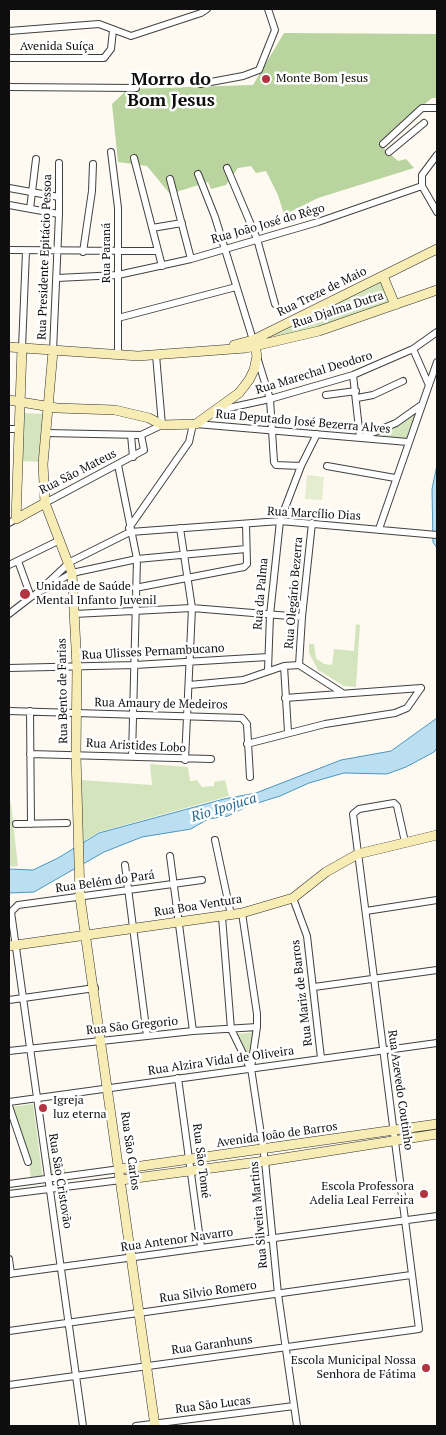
<!DOCTYPE html>
<html>
<head>
<meta charset="utf-8">
<style>
  body { margin:0 }
  #map { position:relative; width:446px; height:1435px; overflow:hidden; background:#fefaf1; font-family:"PT Serif",serif }
  canvas { display:block }
  .frame { position:absolute; inset:0; border:10px solid #0e0e0e; pointer-events:none }
</style>
</head>
<body>
<div id="map">
<canvas width="446" height="1435"></canvas>
<div class="frame"></div>
</div>
<script>
const ctx = document.querySelector('canvas').getContext('2d');
ctx.lineJoin = 'round';
function fill(path, color) {
  ctx.fillStyle = color;
  ctx.fill(path, 'evenodd');
}
function poly(rows) {
  const path = new Path2D();
  for (const r of rows) {
    path.moveTo(r[0], r[1]);
    for (let i = 2; i < r.length; i += 2) path.lineTo(r[i], r[i + 1]);
  }
  return path;
}
function strokePath(path, color, width, dash) {
  ctx.strokeStyle = color;
  ctx.lineWidth = width;
  ctx.lineCap = dash ? 'butt' : 'round';
  ctx.setLineDash(dash || []);
  ctx.stroke(path);
}
function write(font, color, halo, rows, align = 'center') {
  ctx.font = font + ' "PT Serif",serif';
  ctx.lineWidth = 5;
  ctx.setLineDash([]);
  ctx.textBaseline = 'middle';
  ctx.strokeStyle = halo;
  ctx.fillStyle = color;
  for (const [text, x, y, turn = 0] of rows) {
    ctx.save();
    ctx.translate(x, y);
    ctx.rotate((+turn || 0) * Math.PI / 180);
    ctx.textAlign = isNaN(turn) ? turn : align;
    if (halo) ctx.strokeText(text, 0, 0);
    ctx.fillText(text, 0, 0);
    ctx.restore();
  }
}
const green = poly([
  [385,277,396,303,265,344,262,337],
  [417,411,406,439,371,434],
  [22,413,45,414,43,462,19,461],
  [356,624,360,625,356,687,344,686,318,670,309,653,309,644,314,644,316,658,324,664,332,665,334,649,354,651],
  [150,764,188,767,190,781,197,780,202,787,214,786,214,782,225,780,229,796,99,832,81,843,81,780,152,785],
  [9,803,11,803,18,866,9,867],
  [257,1032,252,1068,237,1034],
  [33,1104,43,1179,31,1180,29,1162,11,1107],
  [63,1155,66,1175,51,1177,48,1158]
]);
const forest = poly([
  [284,33,437,34,437,98,432,98,378,143,398,161,406,159,414,168,318,198,284,215,278,195,266,171,256,173,251,166,238,168,226,185,211,189,208,182,170,194,147,166,118,162,112,104,128,89,253,85]
]);
const pitch = poly([
  [307,475,324,477,322,500,305,499]
]);
const water = poly([
  [437,465,437,548,433,542,432,489,437,465],
  [437,718,437,748,434,752,406,767,387,774,344,773,309,783,280,796,248,806,228,816,208,819,191,829,142,837,104,852,34,892,9,893,9,869,33,870,58,858,99,833,224,799,256,793,341,760,391,751,437,718]
]);
const street = poly([
  [9,31,99,24,131,36,201,13,207,9],
  [9,58,104,58,111,49,113,30],
  [200,84,243,76,259,70,275,30,268,9],
  [9,87,136,88],
  [383,144,422,108,437,108],
  [111,152,118,208,118,355],
  [389,152,424,123],
  [134,158,162,266],
  [227,168,257,239,275,304],
  [198,174,215,217,253,340],
  [170,179,191,259],
  [422,186,422,175,437,155],
  [422,186,437,212],
  [9,188,59,197],
  [9,205,59,214],
  [30,209,36,159],
  [152,228,182,223],
  [9,250,158,251],
  [83,252,92,191,93,164],
  [57,278,118,275,191,259,318,222,422,186],
  [118,318,236,287],
  [22,348,26,251],
  [413,349,428,383],
  [53,351,59,214,59,163],
  [257,357,270,399,274,462,276,465,301,466],
  [353,375,360,438,396,423,420,406],
  [326,395,356,391],
  [357,398,373,395,403,381],
  [219,410,270,399,353,375,413,349,437,332],
  [196,424,408,442],
  [9,429,19,429],
  [46,433,141,435,162,425,156,355],
  [131,435,133,457],
  [118,465,137,559,132,757],
  [327,466,395,478],
  [45,503,144,450,141,435],
  [9,523,16,519],
  [129,528,189,442,193,424],
  [180,528,192,608,185,760],
  [379,529,437,362],
  [18,561,31,597],
  [9,565,60,540],
  [135,588,244,567,247,564,246,524],
  [36,594,70,562,130,532,280,521,437,535],
  [9,614,31,597,72,573,137,559,246,549],
  [74,614,192,608,302,617],
  [299,665,302,617,312,523],
  [299,665,341,692],
  [284,666,288,732],
  [9,668,135,665,268,657],
  [268,670,270,615,280,521,301,466,317,434],
  [189,685,243,680,284,666,299,665],
  [285,698,421,688],
  [9,711,242,718,247,724,250,777],
  [30,711,31,824],
  [247,744,325,724,395,713,407,708,421,688],
  [30,754,211,759],
  [16,824,67,823],
  [215,840,231,915],
  [170,856,193,1031],
  [125,865,147,1036],
  [293,898,307,936,321,1058],
  [366,911,437,900],
  [242,913,257,1014,257,1027,251,1068,265,1161,278,1294,297,1426],
  [222,917,231,1029,250,1068],
  [314,987,437,970],
  [9,1000,95,988],
  [9,1051,193,1031,257,1027],
  [178,1078,201,1247],
  [9,1102,437,1043],
  [9,1106,28,1162],
  [9,1184,120,1169],
  [9,1194,121,1180],
  [9,1259,11,1274],
  [9,1274,437,1216],
  [9,1331,411,1275],
  [9,1385,419,1329,353,814,359,809,394,803,397,806,405,842],
  [83,1426,11,912,18,905,202,880],
  [136,1426,294,1406]
]);
const secondary = poly([
  [383,276,395,305],
  [234,345,253,340,437,249],
  [9,347,138,356,246,348,319,331,437,290],
  [53,351,43,464,45,503,72,573,77,667,76,755,80,897,155,1426],
  [9,400,57,408,115,410,149,418,162,425,196,424,239,393,249,380,254,370,257,356,255,347],
  [16,519,22,348],
  [16,519,45,503],
  [9,946,242,913,293,898,326,872,358,854,437,835],
  [120,1169,437,1124],
  [121,1180,265,1161,437,1134]
]);
const markers = [
  [266,79,5,"#b13440"],
  [25,594,6,"#b13440"],
  [43,1108,5,"#b13440"],
  [424,1194,5,"#b13440"],
  [426,1368,5,"#b13440"]
];
const streetNames = [
  ["Avenida Suíça",57,47],
  ["Rua João José do Rêgo",268,224,-16],
  ["Rua Paraná",107,253,-90],
  ["Rua Presidente Epitácio Pessoa",45,257,-88],
  ["Rua Treze de Maio",322,292,-26],
  ["Rua Djalma Dutra",338,310,-18],
  ["Rua Marechal Deodoro",314,373,-17],
  ["Rua Deputado José Bezerra Alves",303,422,5],
  ["Rua São Mateus",78,472,-27],
  ["Rua Marcílio Dias",314,514,3],
  ["Rua Olegário Bezerra",294,593,-85],
  ["Rua da Palma",261,594,-85],
  ["Rua Ulisses Pernambucano",153,652,-3],
  ["Rua Bento de Farias",63,691,-91],
  ["Rua Amaury de Medeiros",161,704,1],
  ["Rua Aristides Lobo",136,746,3],
  ["Rua Belém do Pará",105,882,-8],
  ["Rua Boa Ventura",198,906,-9],
  ["Rua Mariz de Barros",302,993,-97],
  ["Rua São Gregorio",132,1026,-6],
  ["Rua Alzira Vidal de Oliveira",221,1061,-8],
  ["Rua Azevedo Coutinho",400,1090,82],
  ["Avenida João de Barros",277,1135,-8],
  ["Rua São Carlos",130,1151,82],
  ["Rua São Tomé",201,1161,83],
  ["Rua São Cristovão",60,1181,81],
  ["Rua Silveira Martins",259,1215,-95],
  ["Rua Antenor Navarro",177,1240,-8],
  ["Rua Silvio Romero",208,1292,-8],
  ["Rua Garanhuns",212,1345,-8],
  ["Rua São Lucas",213,1405,-7]
];
const poiNames = [
  ["Monte Bom Jesus",276,79],
  ["Unidade de Saúde",36,587],
  ["Mental Infanto Juvenil",36,601],
  ["Igreja",53,1101],
  ["luz eterna",53,1115],
  ["Escola Professora",414,1187,"right"],
  ["Adelia Leal Ferreira",414,1201,"right"],
  ["Escola Municipal Nossa",416,1361,"right"],
  ["Senhora de Fátima",416,1375,"right"]
];
const waterNames = [
  ["Rio Ipojuca",224,808,-17]
];
const districtNames = [
  ["Morro do",171,80],
  ["Bom Jesus",171,101]
];
fill(green, '#d4e5be');
fill(forest, '#b9d49f');
fill(pitch, '#e4edcf');
fill(water, '#bbdff0');
strokePath(water, '#4996c0', 1);
strokePath(street, '#414141', 8);
strokePath(secondary, '#303030', 10);
strokePath(street, '#fff', 6);
strokePath(secondary, '#f7ecb3', 9);
for (const [x, y, r, color] of markers) {
  const dot = new Path2D();
  dot.arc(x, y, r, 0, 2 * Math.PI);
  ctx.fillStyle = color;
  ctx.fill(dot);
  strokePath(dot, '#fff', 2);
}
write('12px', '#0e0e0e', '#fff', streetNames);
write('12px', '#0e0e0e', '#fff', poiNames, 'left');
write('italic 14px', '#246994', '#fff', waterNames);
write('bold 18px', '#0e0e0e', '#fff', districtNames);
</script>
</body>
</html>
